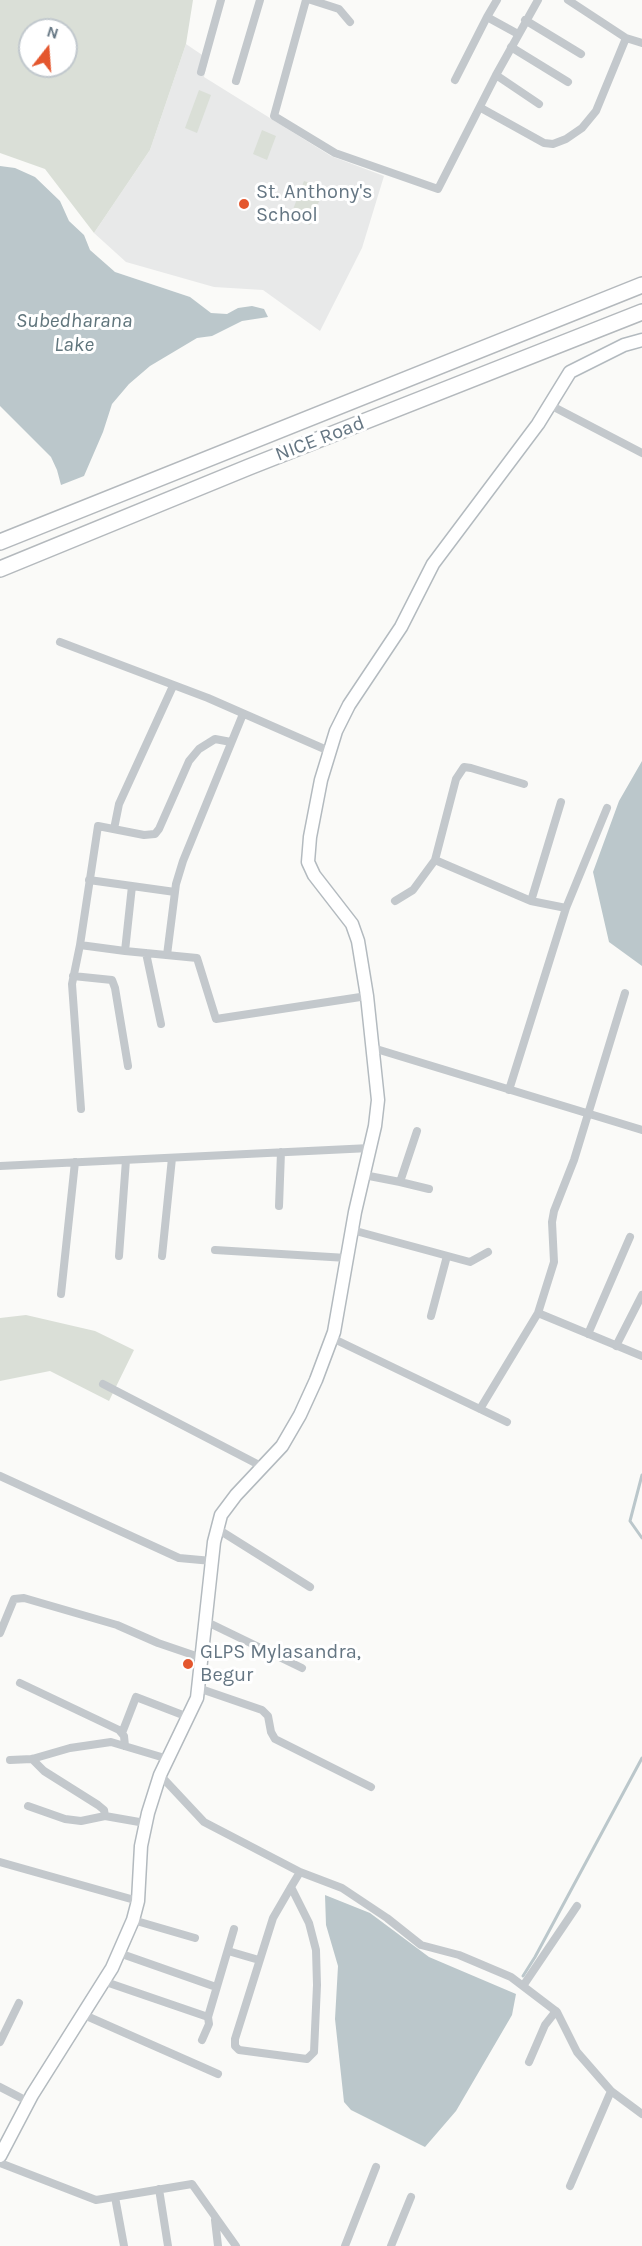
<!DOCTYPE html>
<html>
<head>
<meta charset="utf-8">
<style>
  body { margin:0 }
  #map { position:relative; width:642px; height:2246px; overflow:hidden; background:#fafaf8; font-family:Karla,sans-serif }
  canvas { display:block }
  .north { position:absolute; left:18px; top:18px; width:60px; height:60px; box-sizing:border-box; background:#fff; border:2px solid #c1c8cd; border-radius:50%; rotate:17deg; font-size:16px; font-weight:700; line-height:24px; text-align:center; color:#657683 }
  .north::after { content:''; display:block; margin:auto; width:21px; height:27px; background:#e4572e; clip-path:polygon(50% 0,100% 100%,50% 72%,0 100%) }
</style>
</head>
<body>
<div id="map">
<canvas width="642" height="2246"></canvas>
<div class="north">N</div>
</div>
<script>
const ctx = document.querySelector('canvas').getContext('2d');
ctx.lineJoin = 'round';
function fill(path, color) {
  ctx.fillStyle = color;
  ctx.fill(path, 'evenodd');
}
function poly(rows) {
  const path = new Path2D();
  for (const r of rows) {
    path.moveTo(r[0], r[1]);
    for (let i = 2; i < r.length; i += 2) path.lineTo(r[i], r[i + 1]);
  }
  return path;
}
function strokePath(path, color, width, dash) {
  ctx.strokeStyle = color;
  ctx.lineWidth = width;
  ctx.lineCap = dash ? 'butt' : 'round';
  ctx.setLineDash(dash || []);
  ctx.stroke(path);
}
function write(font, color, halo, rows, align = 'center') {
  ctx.font = font + ' Karla,sans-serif';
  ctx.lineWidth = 6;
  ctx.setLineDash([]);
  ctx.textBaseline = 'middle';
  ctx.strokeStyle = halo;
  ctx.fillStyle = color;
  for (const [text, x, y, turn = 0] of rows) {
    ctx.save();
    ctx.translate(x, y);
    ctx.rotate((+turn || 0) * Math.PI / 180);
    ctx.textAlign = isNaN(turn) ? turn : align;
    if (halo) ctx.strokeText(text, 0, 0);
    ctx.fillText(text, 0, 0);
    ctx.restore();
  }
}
const built = poly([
  [186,44,208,59,204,77,331,156,384,176,362,248,320,331,263,290,214,287,126,262,94,233,150,150]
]);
const green = poly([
  [0,0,193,0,186,44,150,150,94,233,45,169,0,153],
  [30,30,66,30,66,66,30,66],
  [199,90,211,95,197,133,185,128],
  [262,130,276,136,267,160,253,154],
  [304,181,324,188,310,225,290,217],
  [26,1315,95,1331,134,1350,109,1401,50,1371,0,1381,0,1318]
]);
const water = poly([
  [0,166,15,168,35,177,60,201,69,221,84,235,90,250,115,272,190,297,211,313,227,314,238,308,252,306,264,309,268,317,242,321,212,336,197,338,150,366,129,384,112,404,103,432,84,476,61,485,57,470,51,457,0,406],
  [642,761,642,966,609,942,593,872,619,801],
  [325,1895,370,1913,429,1957,516,1994,512,2015,456,2111,425,2147,351,2110,344,2102,335,2019,338,1966,326,1925]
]);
const stream = poly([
  [642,1475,630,1521,642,1538],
  [523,1976,535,1957,642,1758]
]);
const street = poly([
  [306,0,274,116,335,153,438,189,496,75,538,0],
  [311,0,339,9,350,22],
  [497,0,487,17,518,34],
  [568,0,626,38],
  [525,20,581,54],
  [511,47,568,82],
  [201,72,221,0],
  [496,75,539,104],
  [455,80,487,17],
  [236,81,260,0],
  [481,108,544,143,553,144,566,139,582,128,596,111,626,38,642,43],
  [550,405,642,453],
  [60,642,208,698,329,751],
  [231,742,215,739,199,749,189,761,159,829,155,834,144,835,98,826,80,945,125,951,197,958,216,1019,367,996],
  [561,802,531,901,566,908,607,808],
  [114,829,119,804,173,686],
  [435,860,531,901],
  [89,880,132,886,125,951],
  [132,886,175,892],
  [395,901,413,890,435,860,456,779,464,767,471,768,524,784],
  [80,945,72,984,81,1109],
  [146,953,161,1024],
  [167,955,176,884,183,861,243,714],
  [73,976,112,980,115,988,128,1066],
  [373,1048,642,1130],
  [509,1090,566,908],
  [0,1166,370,1148],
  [364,1175,400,1182,417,1131],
  [400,1182,429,1189],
  [279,1206,281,1152],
  [352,1230,470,1262,488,1252],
  [215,1250,347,1258],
  [119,1256,126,1160],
  [162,1256,172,1158],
  [61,1294,75,1162],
  [538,1313,642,1356],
  [431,1316,447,1256],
  [588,1334,630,1237],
  [332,1338,507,1422],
  [616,1346,642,1295],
  [103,1384,263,1467],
  [480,1409,538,1313,554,1262,552,1222,554,1211,574,1160,625,993],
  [0,1476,179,1558,212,1561],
  [216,1528,310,1587],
  [205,1621,302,1668],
  [0,1633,14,1599,24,1598,117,1625,158,1643,202,1658],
  [20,1683,119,1730,124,1736,125,1746],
  [198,1688,262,1710,268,1716,271,1732,275,1739,371,1787],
  [122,1733,136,1697,188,1717],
  [32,1759,44,1771,98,1805,104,1810,105,1816],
  [10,1760,32,1759,70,1748,111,1742,168,1759],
  [160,1775,204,1822,300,1872,342,1888,387,1918,421,1945,459,1955,511,1977,557,2012,577,2052,611,2091,642,2114],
  [28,1806,65,1819,81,1821,105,1816,145,1823],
  [0,1862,138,1901],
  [291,1887,309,1923,316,1950,317,1985,314,2052,307,2059,239,2050,235,2046,235,2039,273,1918,291,1887,300,1872],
  [133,1920,195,1938],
  [228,1951,259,1960],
  [119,1953,216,1987],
  [103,1981,208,2017],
  [523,1986,577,1906],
  [82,2014,218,2074],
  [202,2040,209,2024,208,2017,234,1929],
  [0,2042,19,2003],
  [529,2062,545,2025,556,2011],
  [0,2087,29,2102],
  [0,2163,96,2200,192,2184,236,2246],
  [570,2186,611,2091],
  [159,2189,168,2246],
  [115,2197,124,2246],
  [215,2220,218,2246],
  [345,2246,376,2167],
  [391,2246,411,2197]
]);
const secondary = poly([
  [0,2156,32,2095,112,1968,133,1920,138,1901,141,1846,148,1813,160,1775,197,1698,214,1542,221,1515,236,1495,282,1446,300,1415,316,1380,334,1332,355,1212,375,1126,378,1100,367,996,358,941,352,924,314,875,308,862,310,837,321,780,336,731,349,705,401,627,433,564,538,424,570,372,624,345,642,340]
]);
const highway = poly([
  [0,542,642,285],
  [0,569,249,467,642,312]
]);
const markers = [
  [244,204,6,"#e4572e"],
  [188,1664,6,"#e4572e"]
];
const poiNames = [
  ["St. Anthony's",256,192],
  ["School",256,215],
  ["GLPS Mylasandra,",200,1652],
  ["Begur",200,1675]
];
const streetNames = [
  ["NICE Road",320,439,-21]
];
const waterNames = [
  ["Subedharana",74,321],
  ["Lake",74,345]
];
fill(built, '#e8e9e9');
fill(green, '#dadfd7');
fill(water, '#bbc7cb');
strokePath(stream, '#bbc7cb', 3);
strokePath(secondary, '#b3babf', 15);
strokePath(highway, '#b4b9bd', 18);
strokePath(street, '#c3c8cc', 8);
strokePath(secondary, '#fff', 12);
strokePath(highway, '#fff', 15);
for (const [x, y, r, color] of markers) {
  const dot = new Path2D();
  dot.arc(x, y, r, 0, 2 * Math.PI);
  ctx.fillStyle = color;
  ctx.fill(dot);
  strokePath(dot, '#fff', 2);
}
write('20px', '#657683', '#fff', poiNames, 'left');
write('20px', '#657683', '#fff', streetNames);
write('italic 21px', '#60757c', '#fff', waterNames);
</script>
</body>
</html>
